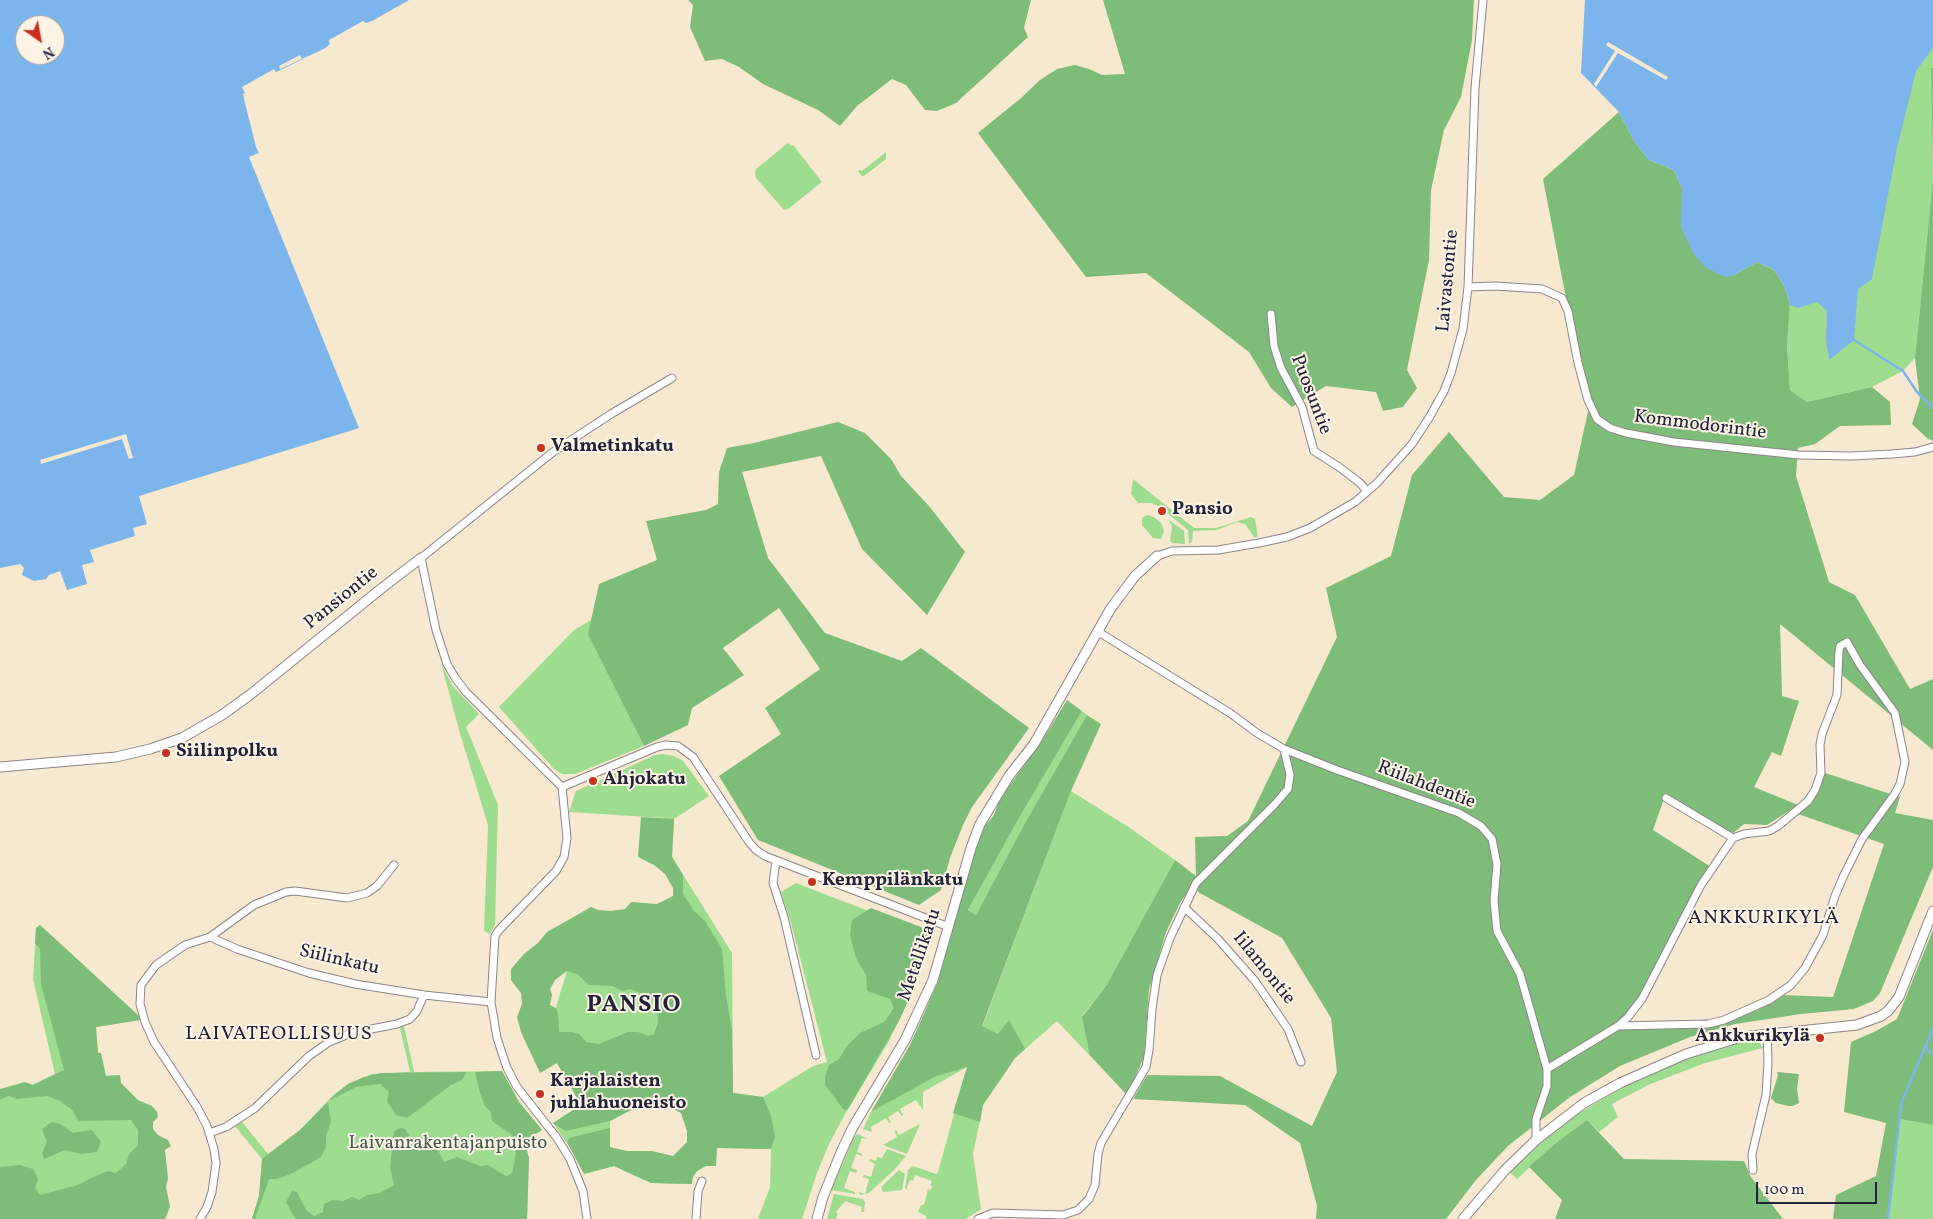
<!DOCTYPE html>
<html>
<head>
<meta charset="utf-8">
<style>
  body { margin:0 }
  #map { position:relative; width:1933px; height:1219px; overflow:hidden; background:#f7e8d0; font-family:Vollkorn,serif }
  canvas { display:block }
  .north { position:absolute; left:15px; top:15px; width:50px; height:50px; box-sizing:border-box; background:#fcf5e5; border:1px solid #a5a1a1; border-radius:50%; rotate:147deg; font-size:14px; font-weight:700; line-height:20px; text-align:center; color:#22223b }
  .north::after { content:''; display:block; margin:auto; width:18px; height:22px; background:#c8321e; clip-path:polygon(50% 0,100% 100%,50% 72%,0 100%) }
  .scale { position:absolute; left:1756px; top:1182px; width:121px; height:22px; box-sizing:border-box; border:2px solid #22223b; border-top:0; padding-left:6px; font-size:15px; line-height:18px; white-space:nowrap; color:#22223b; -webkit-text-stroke:4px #fcf5e5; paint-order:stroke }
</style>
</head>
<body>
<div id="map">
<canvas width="1933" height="1219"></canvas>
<div class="north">N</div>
<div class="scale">100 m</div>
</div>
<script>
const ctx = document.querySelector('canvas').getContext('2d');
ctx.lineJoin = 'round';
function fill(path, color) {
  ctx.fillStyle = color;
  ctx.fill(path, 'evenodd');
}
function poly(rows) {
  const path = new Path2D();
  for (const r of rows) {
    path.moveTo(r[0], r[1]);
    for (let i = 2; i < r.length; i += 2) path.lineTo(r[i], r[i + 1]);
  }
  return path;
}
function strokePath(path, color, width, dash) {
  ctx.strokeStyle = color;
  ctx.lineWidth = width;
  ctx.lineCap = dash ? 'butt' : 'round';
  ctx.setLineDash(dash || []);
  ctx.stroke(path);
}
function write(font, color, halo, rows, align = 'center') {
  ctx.font = font + ' Vollkorn,serif';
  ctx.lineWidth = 4;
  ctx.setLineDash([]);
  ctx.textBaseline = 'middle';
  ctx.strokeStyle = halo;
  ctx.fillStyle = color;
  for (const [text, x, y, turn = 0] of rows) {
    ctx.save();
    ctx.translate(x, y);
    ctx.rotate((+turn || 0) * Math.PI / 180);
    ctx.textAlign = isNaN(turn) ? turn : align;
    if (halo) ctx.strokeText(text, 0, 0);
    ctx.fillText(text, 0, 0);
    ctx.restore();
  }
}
const green = poly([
  [1780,0,1933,0,1933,67,1931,69,1933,178,1915,358,1903,371,1872,387,1807,402,1790,390,1787,344,1790,305],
  [788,143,791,146,793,145,822,182,788,209,784,210,756,178,755,173,756,169],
  [886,152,886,159,864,176,862,176,858,171,860,170,862,171],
  [1133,479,1194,528,1216,528,1251,517,1255,519,1258,537,1254,537,1245,524,1237,522,1217,530,1193,531,1192,542,1189,544,1188,530,1167,513,1166,509,1151,503,1138,503,1131,494],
  [1147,515,1154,517,1162,524,1164,532,1161,539,1153,538,1142,525,1142,518],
  [1169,520,1184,531,1185,544,1173,543,1170,541,1172,527],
  [591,620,589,634,644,746,575,774,562,774,554,769,499,707,574,630],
  [441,663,452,685,479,714,466,727,498,805,495,925,490,934,484,931,488,825,459,730],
  [1082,711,1087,715,1025,823,976,915,968,910,1019,818],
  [663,754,674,756,683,761,709,796,674,819,672,857,732,953,733,1093,763,1097,813,1066,827,1062,791,923,781,892,796,883,920,931,917,981,889,1041,844,1116,829,1144,817,1173,802,1219,758,1219,770,1187,771,1149,717,1148,700,1169,694,1174,692,1184,651,1183,614,1166,584,1174,573,1152,553,1123,581,1105,557,1063,548,1033,567,971,683,894,662,860,664,818,569,812,576,791,655,755],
  [680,1090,694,1145,678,1160,610,1153,610,1107],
  [1071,791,1130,828,1175,860,1106,986,1082,1016,1126,1094,1057,1021,1015,1058,983,1105,973,1154,981,1209,966,1219,926,1219,926,1216,918,1212,921,1205,924,1205,928,1189,931,1190,932,1186,930,1185,932,1181,915,1175,913,1181,910,1180,907,1188,908,1190,905,1188,908,1170,913,1166,936,1174,938,1172,967,1067,923,1092,923,1110,916,1100,900,1109,903,1115,902,1116,898,1111,888,1117,891,1122,889,1123,886,1118,871,1127,872,1132,863,1129,871,1112,1014,1030,998,1034,982,1027],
  [40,925,139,1016,140,1020,96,1027,98,1053,101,1053,106,1076,114,1075,163,1161,0,1219,0,1100,55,1074,33,979,36,928],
  [404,1026,414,1072,502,1071,519,1102,542,1130,524,1141,529,1158,527,1219,252,1219,259,1196,262,1159,235,1126,242,1122,268,1154,300,1130,334,1095,348,1084,372,1074,410,1072,400,1028],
  [1749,1040,1758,1040,1763,1048,1705,1063,1648,1085,1612,1104,1618,1117,1599,1132,1587,1120,1557,1142,1517,1179,1510,1172,1529,1153,1550,1135,1581,1112,1630,1083,1681,1061],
  [1899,1119,1933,1125,1933,1219,1889,1219],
  [920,1124,907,1154,883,1145,897,1137,894,1131,896,1130,899,1135],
  [858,1134,868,1139,862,1138,857,1152,862,1154,862,1156,856,1154,851,1168,857,1170,856,1173,850,1171,844,1188,855,1192,855,1194,831,1190,854,1137],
  [887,1149,906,1156,894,1170,869,1193,860,1195,859,1192,865,1194,869,1179,863,1177,864,1175,871,1177,875,1164,869,1161,870,1159,876,1161,877,1157,882,1158],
  [899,1170,905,1174,902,1190,883,1192,881,1187],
  [834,1194,863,1199,865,1202,864,1212,861,1212,862,1207,845,1201,836,1212,838,1214,836,1219,827,1219]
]);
const forest = poly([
  [688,0,1031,0,1024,28,1028,37,956,103,937,111,925,110,906,85,892,79,857,106,840,126,818,110,763,84,739,67,722,59,705,61,690,27,693,5],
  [1103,0,1474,0,1472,40,1461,97,1444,130,1431,190,1429,260,1407,370,1417,388,1403,407,1383,411,1376,392,1326,386,1292,407,1271,388,1249,352,1146,273,1086,277,978,133,1021,98,1040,80,1057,69,1075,65,1089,69,1102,75,1125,74],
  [1933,67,1933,441,1927,438,1912,424,1920,399,1915,358,1933,178,1931,69],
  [1619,112,1634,141,1649,160,1674,170,1682,188,1682,199,1732,276,1757,262,1774,270,1785,287,1790,305,1787,345,1790,390,1807,402,1872,387,1890,402,1891,425,1840,426,1815,444,1798,448,1796,476,1829,582,1855,595,1910,689,1933,679,1933,750,1780,624,1782,696,1799,701,1781,756,1772,752,1754,787,1798,805,1767,825,1744,824,1732,834,1666,793,1653,830,1711,867,1636,1002,1619,1021,1626,1027,1719,1024,1735,1019,1760,1009,1782,995,1833,997,1884,844,1798,814,1825,773,1900,797,1895,813,1933,820,1933,867,1880,993,1873,1001,1854,1009,1801,1014,1735,1024,1690,1037,1620,1066,1570,1097,1508,1146,1476,1180,1446,1219,1316,1219,1317,1206,1300,1143,1245,1105,1133,1099,1147,1075,1220,1076,1312,1126,1337,1072,1331,1018,1282,938,1198,892,1195,881,1180,903,1166,932,1149,990,1144,1057,1133,1082,1126,1094,1090,1055,1082,1017,1106,986,1175,860,1196,876,1195,837,1227,836,1248,821,1337,637,1326,588,1391,556,1412,475,1449,432,1504,497,1540,500,1574,475,1591,398,1565,293,1543,179],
  [838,422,865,433,891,459,901,476,929,506,965,552,927,615,862,549,821,456,742,472,768,558,825,633,902,661,921,648,1029,728,972,807,963,825,950,858,941,890,919,905,758,840,719,776,781,734,765,708,820,669,779,608,723,648,744,675,692,708,688,725,644,746,588,634,599,584,657,560,646,521,706,510,718,504,719,472,727,448,754,443],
  [1067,700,1082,711,1019,818,968,910,976,915,1025,823,1087,715,1101,724,1071,791,982,1026,998,1034,1009,1020,1025,1049,1015,1058,983,1105,980,1122,953,1113,967,1067,936,1076,871,1112,910,1045,938,982,963,890,983,828,994,815,999,800,1040,744],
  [641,817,674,819,672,857,683,875,683,894,694,911,705,921,722,949,726,995,732,1030,733,1093,763,1097,771,1116,775,1137,771,1149,717,1148,716,1166,706,1166,697,1171,692,1178,692,1184,651,1183,614,1166,584,1174,567,1142,569,1138,610,1128,610,1147,627,1151,652,1151,673,1156,687,1142,687,1131,681,1113,665,1104,651,1100,610,1121,566,1131,553,1123,581,1105,557,1063,540,1073,521,1032,517,1017,522,1004,521,993,511,980,511,969,524,954,538,943,547,932,591,907,598,910,611,911,625,909,631,902,657,904,673,896,673,888,665,874,654,865,638,857],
  [567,971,577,974,589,985,612,986,623,991,630,989,648,996,657,1004,658,1023,654,1034,648,1036,638,1032,628,1032,599,1044,586,1042,579,1034,571,1032,559,1032,558,1014,556,1008,550,1005,552,995,550,989,555,980],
  [871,908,921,927,927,933,929,941,917,981,899,1021,848,1109,844,1110,825,1085,825,1077,829,1065,839,1059,847,1046,860,1033,884,1022,894,1008,890,999,867,991,866,975,856,958,850,935,852,920],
  [40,925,139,1016,140,1020,96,1027,98,1053,101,1053,106,1076,120,1075,121,1083,138,1100,152,1106,157,1112,158,1117,153,1122,153,1129,158,1135,168,1140,171,1146,165,1150,168,1178,166,1187,170,1207,165,1219,0,1219,0,1167,20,1165,33,1169,38,1179,35,1188,40,1195,78,1185,91,1178,108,1171,116,1173,126,1164,129,1154,138,1145,138,1130,131,1120,79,1121,72,1110,60,1101,47,1096,17,1099,9,1096,0,1100,0,1089,25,1082,33,1085,64,1070,41,984,40,949,35,943,36,928],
  [1933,930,1933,1125,1899,1119,1889,1219,1833,1219,1836,1195,1876,1176,1886,1123,1844,1112,1851,1042,1876,1031,1897,1019],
  [502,1071,519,1102,542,1130,524,1141,529,1158,527,1219,296,1219,291,1211,286,1202,292,1191,297,1192,306,1210,314,1216,323,1212,324,1204,333,1200,343,1201,352,1197,359,1200,367,1195,380,1193,394,1185,390,1167,394,1131,401,1128,405,1129,414,1144,421,1147,431,1144,438,1150,444,1162,457,1157,480,1166,488,1165,506,1176,512,1173,516,1153,515,1142,511,1134,492,1121,491,1112,485,1106,480,1093,475,1072],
  [467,1072,462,1080,451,1085,407,1118,396,1115,387,1101,389,1092,380,1084,356,1087,328,1101,331,1122,326,1136,326,1147,321,1157,291,1174,277,1179,269,1179,255,1219,252,1219,259,1196,262,1159,300,1130,334,1095,348,1084,364,1077,381,1073],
  [1777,1072,1799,1074,1797,1089,1799,1103,1793,1106,1788,1106,1776,1103,1771,1098,1778,1075],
  [1587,1120,1624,1159,1744,1161,1751,1177,1783,1219,1555,1219,1562,1200,1529,1167,1557,1142],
  [52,1122,60,1124,73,1133,92,1130,101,1142,97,1152,81,1154,65,1150,44,1159,42,1153,47,1142,42,1129]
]);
const water = poly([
  [0,0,409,0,372,21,366,23,363,21,329,40,330,45,324,49,276,72,274,69,242,87,245,93,243,94,244,99,256,147,259,153,249,157,359,428,139,496,147,524,133,528,135,536,90,550,94,562,82,565,87,584,67,590,60,571,49,575,46,579,34,581,22,575,24,568,20,564,0,568],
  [25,25,55,25,55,55,25,55],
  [1585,0,1933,0,1933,48,1916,71,1897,148,1872,279,1858,289,1854,340,1829,360,1826,339,1827,311,1817,302,1798,308,1790,305,1785,287,1774,270,1757,262,1732,276,1725,277,1706,268,1693,253,1681,227,1682,188,1674,170,1649,160,1634,141,1619,112,1581,73]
]);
const pier = poly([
  [1608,42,1668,77,1666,80,1618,53,1596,87,1594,84,1615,51,1606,45],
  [331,43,331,47,325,52,304,60,302,59,280,69,279,66,300,55,302,59,324,49],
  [126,434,133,458,129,459,122,439,41,464,40,460]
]);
const stream = poly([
  [1854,340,1903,371,1917,392,1933,408],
  [1926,1047,1933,1055],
  [1888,1219,1900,1113,1902,1101,1933,1029]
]);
const street = poly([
  [1468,287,1495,286,1542,289,1562,298,1568,311,1578,363,1588,400,1597,419,1610,428,1626,433,1674,442,1799,455,1851,456,1892,454,1915,452,1933,447],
  [1271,314,1274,346,1281,368,1302,407,1314,451,1339,467,1360,483,1367,491],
  [1157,556,1172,551,1218,550,1259,543,1287,537,1310,528,1355,502,1377,483,1412,444,1429,418,1444,391,1451,373,1463,329,1468,287,1475,88,1483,0],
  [1097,631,1230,713,1257,733,1284,749,1337,770,1459,813,1481,826,1492,839,1497,864,1494,901,1497,931,1520,974,1547,1069,1547,1086,1536,1119,1536,1140],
  [562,787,657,747,666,745,678,746,693,757,749,842,756,850,765,856,949,927],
  [1666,798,1733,838],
  [776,861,773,883,784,917,816,1055],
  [1184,907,1218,939,1255,981,1288,1029,1301,1062],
  [210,937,254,905,286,892,295,891,347,898,367,893,377,886,394,865],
  [1547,1069,1618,1026,1708,1024,1724,1020,1769,1000,1791,985,1805,968,1823,935,1835,896,1844,875,1862,839,1894,795,1900,784,1905,762,1895,713,1860,665,1847,642,1840,646,1839,651,1837,695,1822,734,1820,745,1821,773,1815,790,1808,801,1778,826,1769,831,1744,834,1733,838,1701,885,1642,999,1628,1017,1618,1026],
  [209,1133,226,1127,255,1108,309,1056,329,1042,351,1033,397,1024,410,1019,417,1011,424,995],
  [1753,1170,1752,1154,1766,1095,1768,1062,1767,1033],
  [200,1219,207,1207,212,1192,216,1163,214,1149,207,1126,197,1107,154,1042,145,1022,140,1004,141,985,156,965,185,945,210,937,237,949,309,973,355,984,424,995,491,1002],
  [587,1219,583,1191,570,1159,557,1138,517,1087,507,1068,497,1038,491,1002,495,936,499,930,556,871,564,857,567,838,562,787,466,692,456,679,447,664,436,630,421,558,553,452,611,414,672,378],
  [696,1219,698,1191,702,1181],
  [978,1219,993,1213,1063,1215,1078,1210,1089,1199,1095,1185,1098,1154,1101,1143,1146,1067,1149,1050,1152,1009,1157,975,1170,938,1196,883,1274,805,1288,789,1290,775,1284,749]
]);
const secondary = poly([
  [0,767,116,757,150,749,182,738,222,715,251,694,382,588,421,558],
  [817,1219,823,1197,842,1150,853,1127,905,1040,933,980,971,848,980,824,1009,776,1034,744,1111,608,1135,576,1157,556],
  [1463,1219,1505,1170,1536,1140,1584,1103,1620,1083,1686,1054,1741,1037,1857,1025,1881,1016,1888,1011,1899,997,1933,911]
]);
const markers = [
  [541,448,5,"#c8321e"],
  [1162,511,5,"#c8321e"],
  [166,753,5,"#c8321e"],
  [593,781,5,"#c8321e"],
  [812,882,5,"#c8321e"],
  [1820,1038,5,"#c8321e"],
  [540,1094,5,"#c8321e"]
];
const streetNames = [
  ["Laivastontie",1449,281,-85],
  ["Puosuntie",1310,395,69],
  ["Kommodorintie",1700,426,7],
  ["Pansiontie",342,599,-39],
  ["Riilahdentie",1426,786,21],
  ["Metallikatu",921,955,-71],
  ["Siilinkatu",339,961,13],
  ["Iilamontie",1263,969,51]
];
const poiNames = [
  ["Valmetinkatu",551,448],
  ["Pansio",1172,511],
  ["Siilinpolku",176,753],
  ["Ahjokatu",603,781],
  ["Kemppilänkatu",822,882],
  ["Ankkurikylä",1810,1038,"right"],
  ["Karjalaisten",550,1083],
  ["juhlahuoneisto",550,1105]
];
const parkNames = [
  ["Laivanrakentajanpuisto",448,1145]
];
const neighbourhoodNames = [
  ["ANKKURIKYLÄ",1764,919],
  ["LAIVATEOLLISUUS",279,1035]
];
const districtNames = [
  ["PANSIO",634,1007]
];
fill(green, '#9edc90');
fill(forest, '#7ebc7a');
fill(water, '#7bb5ec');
fill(pier, '#f7e8d0');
strokePath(stream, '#7bb5ec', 2.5);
strokePath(street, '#8c8586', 9);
strokePath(secondary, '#8c8586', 11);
strokePath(street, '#fff', 7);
strokePath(secondary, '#fff', 9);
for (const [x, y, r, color] of markers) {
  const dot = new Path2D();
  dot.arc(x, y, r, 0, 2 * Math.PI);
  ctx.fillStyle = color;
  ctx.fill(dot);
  strokePath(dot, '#fcf5e5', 2);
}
write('19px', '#22223b', '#fcf5e5', streetNames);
write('bold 19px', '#22223b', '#fcf5e5', poiNames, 'left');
write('19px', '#475a54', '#fcf5e5', parkNames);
ctx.letterSpacing = '1px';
write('20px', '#22223b', '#fcf5e5', neighbourhoodNames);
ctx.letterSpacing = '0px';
ctx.letterSpacing = '1px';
write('bold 24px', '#22223b', '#fcf5e5', districtNames);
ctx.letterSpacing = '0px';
</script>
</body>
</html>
